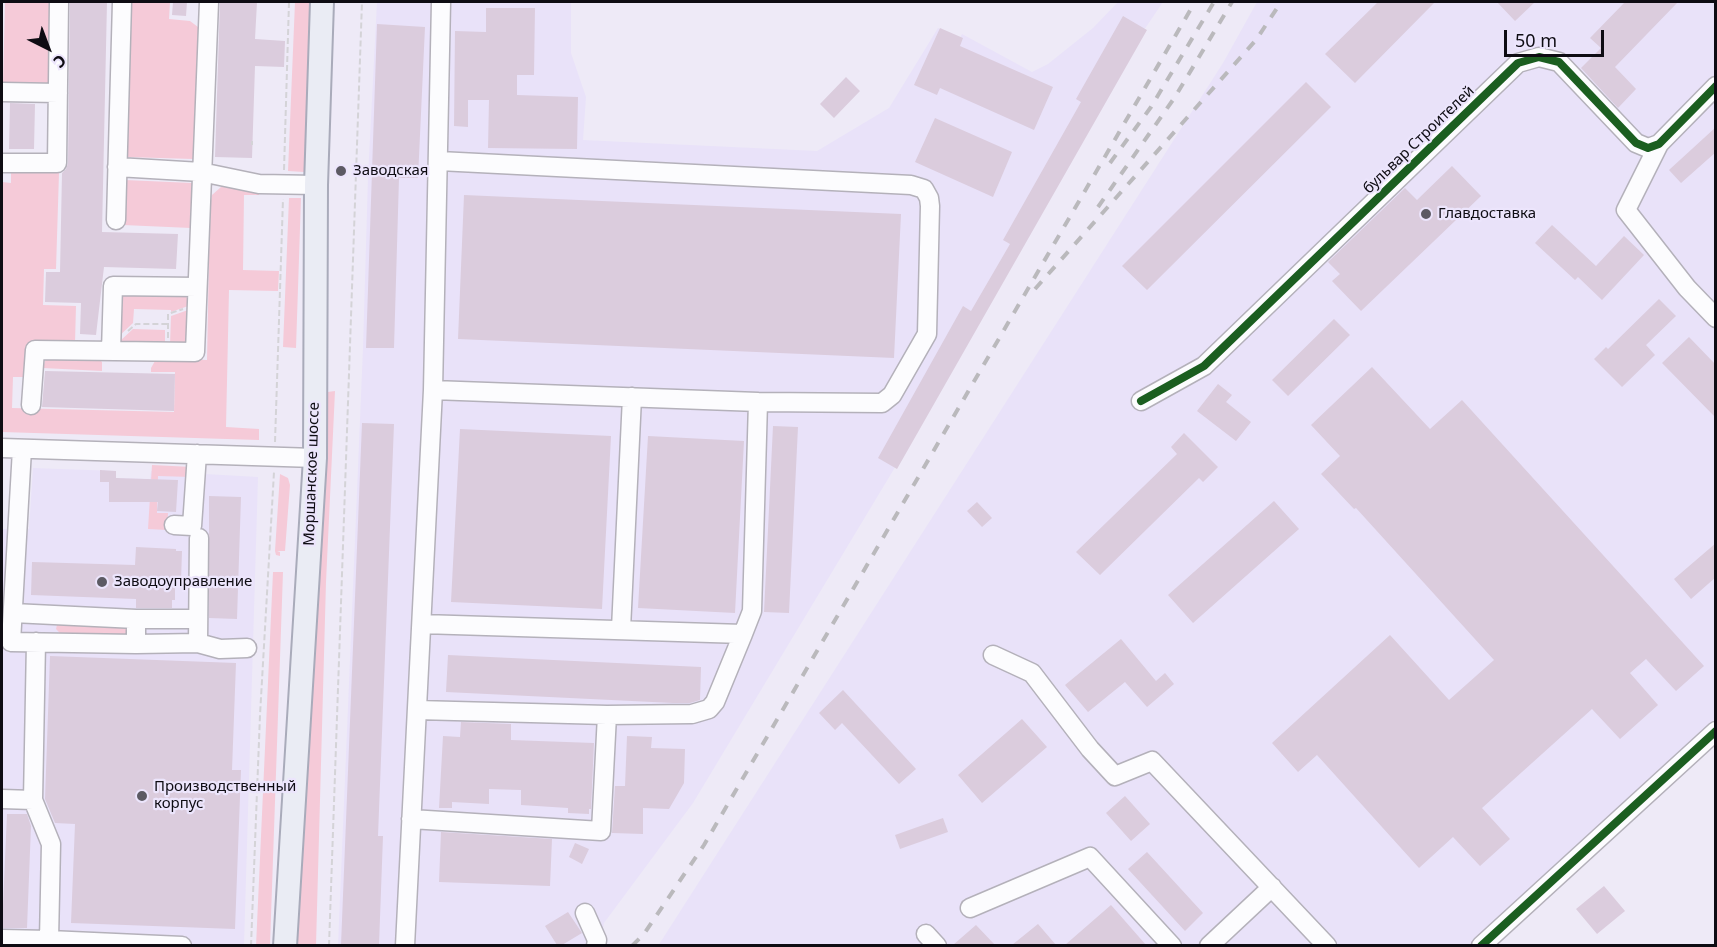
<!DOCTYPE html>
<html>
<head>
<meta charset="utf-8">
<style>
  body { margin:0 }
  #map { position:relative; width:1717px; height:947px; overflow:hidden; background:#eeeaf7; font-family:"Noto Sans",sans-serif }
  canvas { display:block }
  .frame { position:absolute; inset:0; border:3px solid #0e0c13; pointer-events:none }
  .north { position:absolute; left:18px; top:18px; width:60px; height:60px; -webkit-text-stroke:4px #ece5fc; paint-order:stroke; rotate:138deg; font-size:16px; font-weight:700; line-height:24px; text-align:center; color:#0e0c13 }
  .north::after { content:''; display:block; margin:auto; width:21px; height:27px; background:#0e0c13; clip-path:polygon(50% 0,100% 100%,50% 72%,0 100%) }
  .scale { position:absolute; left:1504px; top:30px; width:100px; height:27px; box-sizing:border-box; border:3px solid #0e0c13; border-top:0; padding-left:8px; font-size:18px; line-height:21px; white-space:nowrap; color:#0e0c13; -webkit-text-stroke:4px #ece5fc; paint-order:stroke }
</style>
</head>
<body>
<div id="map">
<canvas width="1717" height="947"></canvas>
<div class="frame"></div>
<div class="north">С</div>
<div class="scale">50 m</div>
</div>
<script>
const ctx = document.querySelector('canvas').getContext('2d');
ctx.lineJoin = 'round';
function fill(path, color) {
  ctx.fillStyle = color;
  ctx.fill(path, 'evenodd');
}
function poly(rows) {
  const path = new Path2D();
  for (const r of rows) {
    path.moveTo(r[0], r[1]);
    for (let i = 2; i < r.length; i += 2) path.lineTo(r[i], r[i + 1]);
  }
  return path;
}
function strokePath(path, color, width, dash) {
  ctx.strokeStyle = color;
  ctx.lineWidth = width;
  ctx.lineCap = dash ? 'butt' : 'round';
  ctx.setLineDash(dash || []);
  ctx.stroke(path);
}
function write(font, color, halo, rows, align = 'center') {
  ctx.font = font + ' "Noto Sans",sans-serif';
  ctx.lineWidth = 4.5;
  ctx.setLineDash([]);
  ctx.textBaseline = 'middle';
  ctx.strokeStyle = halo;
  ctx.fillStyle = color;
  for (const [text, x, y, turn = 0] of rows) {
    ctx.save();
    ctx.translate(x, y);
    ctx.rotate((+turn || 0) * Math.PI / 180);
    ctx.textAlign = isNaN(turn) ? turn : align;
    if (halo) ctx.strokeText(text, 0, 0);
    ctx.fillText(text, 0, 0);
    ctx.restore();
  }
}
const built = poly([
  [377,2,571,2,571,53,586,97,583,140,817,151,889,108,938,28,960,38,962,34,1032,72,1048,64,1093,28,1118,2,1163,2,1144,30,894,469,693,803,604,923,600,945,338,946,363,348,368,177],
  [1257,2,1715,2,1715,723,1471,945,658,946,1223,63],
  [33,468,116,471,116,478,150,479,151,471,258,477,244,945,2,946,2,529,29,529]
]);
const green = poly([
  [5,2,51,2,49,86,3,85],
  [128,2,170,2,169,19,190,21,198,27,199,31,193,159,126,157],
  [295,2,310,2,304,172,288,171],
  [2,172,2,182,11,183,11,172,59,173,56,269,44,269,43,305,76,306,75,343,29,342,27,377,13,377,12,408,174,412,175,372,151,372,151,368,155,361,161,358,207,360,210,205,212,195,221,187,259,188,259,195,244,195,243,270,279,271,278,291,229,290,226,427,259,429,259,440,2,432],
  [125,180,192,183,191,228,123,225],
  [289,198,301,198,296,348,283,347],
  [122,294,186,296,191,305,171,312,171,310,134,309,133,323,117,338],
  [191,309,191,339,186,344,170,345,171,316],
  [133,329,165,330,165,345,120,341],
  [51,357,98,358,102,362,102,371,43,368,45,361],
  [335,391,326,582,316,945,293,946,299,809,305,806,323,428,320,393],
  [152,465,192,467,191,477,158,476,157,513,168,513,167,530,148,529],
  [280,474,288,478,290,485,285,551,277,551,280,552,280,556,276,555,275,551],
  [273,572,283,572,270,945,256,946],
  [58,621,126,623,129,636,62,635,56,629]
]);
const building = poly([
  [70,2,107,2,102,232,178,234,176,269,104,267,96,335,80,334,81,303,45,302,46,272,60,272,62,173,66,169,68,163],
  [173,2,187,2,186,16,172,15],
  [220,2,257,2,255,39,285,41,284,67,255,66,252,158,215,157],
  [1378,2,1435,2,1355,83,1325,54],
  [1497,2,1535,2,1515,21],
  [1625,2,1678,2,1615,67,1636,89,1618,108,1581,68,1601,48,1590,38],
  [486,8,535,8,534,75,517,75,517,95,578,97,577,149,488,148,489,100,468,100,468,127,454,126,455,31,486,32],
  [1123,16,1147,30,897,469,878,458,963,306,971,311,1010,244,1003,240,1081,102,1076,99],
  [377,24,425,27,418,178,399,178,394,348,366,348],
  [940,28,963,38,960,46,1053,87,1034,130,940,88,937,95,914,85],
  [846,77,860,91,834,118,820,104],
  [1306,82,1331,107,1147,290,1122,266],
  [10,103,35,104,34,149,9,149],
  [935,118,1012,152,993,197,915,162],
  [1716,127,1716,152,1681,183,1669,170],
  [1452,166,1481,196,1361,311,1332,281,1340,274,1328,262,1405,188,1417,200],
  [464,195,901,214,894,358,458,339],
  [1552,225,1596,266,1624,236,1644,255,1602,300,1578,277,1575,280,1535,243],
  [1659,299,1676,316,1646,345,1655,355,1622,387,1594,359,1606,347,1608,349],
  [1334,319,1350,335,1288,396,1272,380],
  [1689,337,1716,365,1716,418,1662,363],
  [1372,367,1430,429,1462,400,1704,666,1676,691,1646,659,1630,673,1658,705,1620,739,1592,709,1482,808,1510,839,1480,866,1453,837,1419,868,1317,755,1298,772,1272,743,1390,635,1449,700,1494,660,1356,508,1354,509,1321,474,1340,456,1311,425],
  [45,371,175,374,174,411,42,407],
  [1218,384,1232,395,1226,402,1251,422,1236,441,1197,411],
  [362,423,394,424,378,836,383,836,379,945,341,945],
  [773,426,798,427,789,613,764,612],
  [460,429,611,436,602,609,451,602],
  [1184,433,1218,467,1203,482,1199,478,1100,575,1076,552,1177,454,1171,447],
  [648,436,744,441,735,613,638,608],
  [100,470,116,471,116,478,178,480,176,512,157,511,158,502,109,502,109,482,100,482],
  [209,496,241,497,237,619,209,618],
  [1274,501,1299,529,1193,623,1168,595],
  [977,502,992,518,982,527,967,511],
  [1716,543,1716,577,1691,599,1674,579],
  [136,547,176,549,176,551,182,551,181,581,175,580,175,600,172,600,172,608,136,608,136,599,31,595,32,562,135,565],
  [1121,639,1156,681,1165,673,1174,684,1147,707,1125,682,1088,712,1065,685],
  [448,655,701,667,700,700,690,703,673,703,446,692],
  [50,656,236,663,232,770,241,770,235,929,71,923,75,824,55,823,45,799],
  [843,690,916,769,899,784,842,723,835,730,819,713],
  [1022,719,1047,747,982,803,958,775],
  [461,722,511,724,511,740,594,743,591,809,589,809,589,814,568,813,568,808,521,805,521,790,489,789,489,804,452,802,452,808,439,808,443,736,460,737],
  [627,736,652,737,651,748,685,749,684,783,669,809,643,808,643,834,612,833,615,786,625,786],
  [1125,796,1150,824,1131,841,1106,813],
  [7,814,27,814,31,826,27,928,2,928],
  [943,818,948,832,900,849,895,835],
  [441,832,552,839,550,886,439,882],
  [575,843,589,849,582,864,569,857],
  [1147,852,1203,913,1185,931,1128,869],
  [1604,886,1625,911,1597,934,1576,909],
  [1111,905,1146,945,1065,945],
  [568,912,582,933,562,945,557,945,545,926],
  [1038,924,1056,945,1012,945],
  [976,925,995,945,953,945]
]);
const path = poly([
  [252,141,252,145],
  [284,170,289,2],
  [128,331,136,324,168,324],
  [168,338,168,314,183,309],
  [275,442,283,199],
  [251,946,260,715,274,472],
  [329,946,362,2]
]);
const minor = poly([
  [2,92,58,93],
  [1659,144,1626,210,1687,288,1716,318],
  [439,161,911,185,924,189,929,198,930,206,927,334,892,395,882,403,758,402],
  [2,163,57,163,59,2],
  [117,167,201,172,259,184,316,185],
  [116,220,122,2],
  [111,351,113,286,197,287],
  [1141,401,1204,366,1518,63,1539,57,1559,62,1636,143,1648,148,1659,144,1716,86],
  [31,405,35,350,195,352,209,2],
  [2,448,315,458],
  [22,449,11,642,136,644,198,643,220,649,247,648],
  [174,525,192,526,197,454],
  [13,613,136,619,136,644],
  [136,619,198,619],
  [422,624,743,634,752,611,758,402,433,390],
  [621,629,632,397],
  [36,642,33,800,51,844,49,940,182,946],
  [198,643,199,538],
  [993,655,1032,673,1090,749,1115,776,1152,761,1327,946],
  [607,715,692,714,709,709,715,702,743,634],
  [2,799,33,800],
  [411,819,601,831,607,715,417,710],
  [970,908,1090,857,1172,946],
  [585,913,597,940,596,946],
  [926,934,937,946],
  [2,939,49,940],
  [405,946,433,390,441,2],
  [1209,946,1272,887],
  [1481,946,1716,731]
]);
const major = poly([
  [285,946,315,458,316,185,322,2]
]);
const rail = poly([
  [1110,163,1151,107,1214,2],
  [1098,207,1175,97,1232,2],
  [1035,289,1256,40,1281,2],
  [632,946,644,934,704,845,1195,2]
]);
const cycleway = poly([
  [1141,401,1204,366,1518,63,1539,57,1559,62,1636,143,1648,148,1659,144,1716,86],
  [1481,946,1716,731]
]);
const markers = [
  [341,171,6,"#5c5a63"],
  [1426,214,6,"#5c5a63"],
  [102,582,6,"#5c5a63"],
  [142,796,6,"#5c5a63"]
];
const streetNames = [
  ["бульвар Строителей",1419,140,-44],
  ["Моршанское шоссе",312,474,-88]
];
const poiNames = [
  ["Заводская",353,171],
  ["Главдоставка",1438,214],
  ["Заводоуправление",114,582],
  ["Производственный",154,787],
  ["корпус",154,804]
];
fill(built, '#e9e2f9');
fill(green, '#f5cad8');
fill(building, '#dbccdd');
strokePath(minor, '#b4b1ba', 21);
strokePath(major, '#a9abba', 26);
strokePath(path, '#d4d3d7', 2, [6, 3]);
strokePath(minor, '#fcfcfe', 18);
strokePath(major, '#eaecf4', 22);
strokePath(rail, '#bab9bc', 4, [10, 10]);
strokePath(cycleway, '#1b5e20', 8);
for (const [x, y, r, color] of markers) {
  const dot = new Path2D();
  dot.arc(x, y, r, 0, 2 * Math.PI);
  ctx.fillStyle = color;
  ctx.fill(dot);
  strokePath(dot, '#ece5fc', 2);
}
write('15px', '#0e0c13', '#ece5fc', streetNames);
write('15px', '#0e0c13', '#ece5fc', poiNames, 'left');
</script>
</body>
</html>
